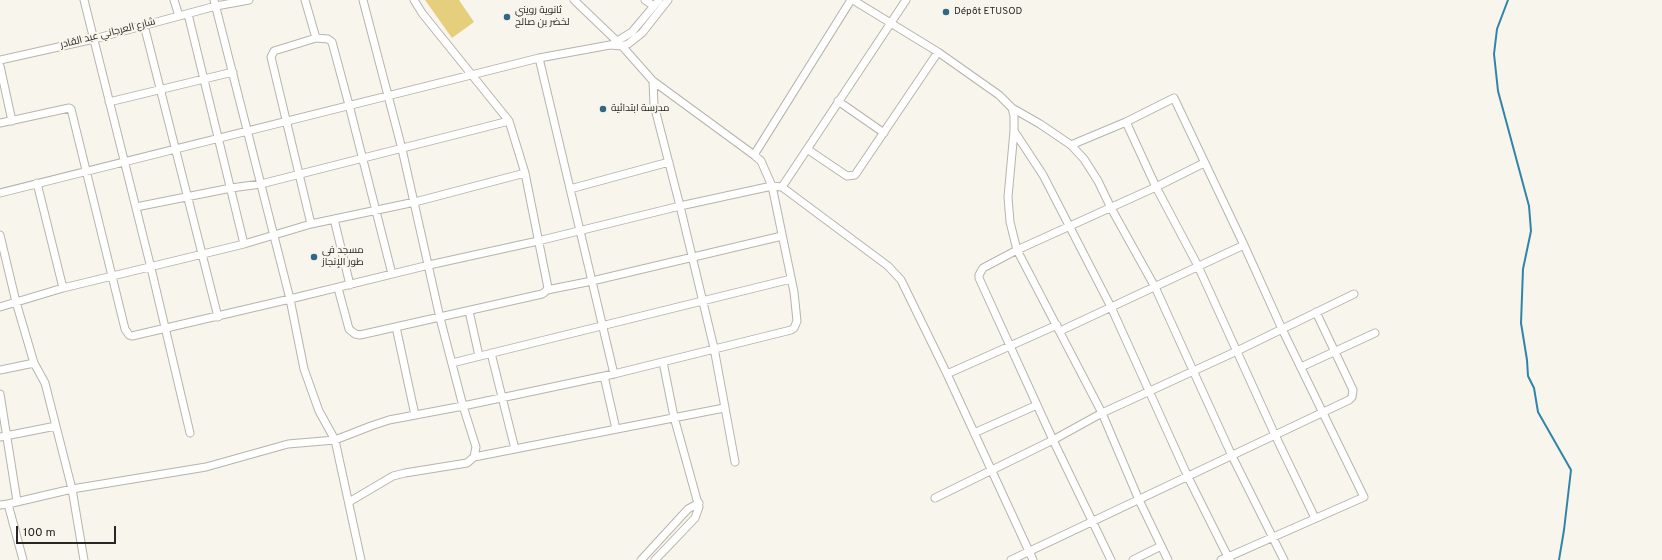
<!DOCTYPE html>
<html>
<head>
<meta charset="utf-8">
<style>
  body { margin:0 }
  #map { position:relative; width:1662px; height:560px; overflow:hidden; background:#f8f5ec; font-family:Overpass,sans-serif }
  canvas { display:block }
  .scale { position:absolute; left:16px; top:526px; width:100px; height:18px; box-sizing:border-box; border:2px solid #282723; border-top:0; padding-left:5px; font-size:12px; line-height:14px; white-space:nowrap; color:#282723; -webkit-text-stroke:3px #f8f5ec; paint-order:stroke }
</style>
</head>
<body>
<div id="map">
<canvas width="1662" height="560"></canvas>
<div class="scale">100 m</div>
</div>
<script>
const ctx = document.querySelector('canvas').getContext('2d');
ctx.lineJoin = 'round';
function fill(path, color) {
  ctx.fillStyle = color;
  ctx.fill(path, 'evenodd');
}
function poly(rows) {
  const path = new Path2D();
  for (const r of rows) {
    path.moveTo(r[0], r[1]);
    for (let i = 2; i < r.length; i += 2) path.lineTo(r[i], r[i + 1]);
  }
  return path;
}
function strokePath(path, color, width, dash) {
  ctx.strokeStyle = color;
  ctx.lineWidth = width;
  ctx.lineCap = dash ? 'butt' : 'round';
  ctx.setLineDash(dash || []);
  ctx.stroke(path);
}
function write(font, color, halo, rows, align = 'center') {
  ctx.font = font + ' Overpass,Cairo,sans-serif';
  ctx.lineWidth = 4;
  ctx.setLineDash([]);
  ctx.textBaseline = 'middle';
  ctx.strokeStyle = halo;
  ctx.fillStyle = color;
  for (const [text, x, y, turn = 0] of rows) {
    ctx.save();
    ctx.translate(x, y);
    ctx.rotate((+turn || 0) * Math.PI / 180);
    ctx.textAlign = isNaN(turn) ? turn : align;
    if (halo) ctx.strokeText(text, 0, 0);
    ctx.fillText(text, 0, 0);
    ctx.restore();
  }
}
const green = poly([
  [425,0,459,0,474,22,452,38]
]);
const stream = poly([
  [1508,0,1497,29,1494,54,1498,91,1529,206,1531,231,1523,269,1521,323,1527,360,1528,376,1534,388,1538,412,1571,470,1564,530,1559,560]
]);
const street = poly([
  [84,0,151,268,190,433],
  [174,0,179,16],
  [214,0,290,299,304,369,319,411,335,440,361,560],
  [305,0,316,38],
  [645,0,654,6],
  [853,0,938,52,999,95,1012,108,1014,116,1014,131,1008,197,1010,222,1017,250,1102,413,1139,500,1168,560],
  [188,14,244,244],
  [144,25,218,317],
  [614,43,632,32,659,0],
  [539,58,614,374],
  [0,60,94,39,216,6,249,0],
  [0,66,12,121],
  [653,81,654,105,680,206,714,348,735,462],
  [838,101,884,133],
  [109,102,233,72],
  [1012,108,1040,124,1071,145,1084,159,1098,181,1111,208,1155,287,1232,456,1284,560],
  [1126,122,1156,187,1198,266,1275,435,1315,518],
  [0,123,69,108,71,109,125,329,129,335,132,336,290,299,429,265,538,241,680,206,772,186,782,187,888,266,901,280,947,374,1033,560],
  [1014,131,1043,175,1111,307,1188,477,1228,557,1221,560],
  [1071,145,1126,122,1174,98,1244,245,1282,329,1364,497,1228,557,1230,560],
  [807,149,847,176,855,175,938,52],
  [754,155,851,0],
  [37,183,63,288],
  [782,187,906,0],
  [570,189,669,162],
  [0,193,539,58,610,45,622,46,628,44,642,33,668,0],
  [136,207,231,188,261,184,509,121],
  [334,219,350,285],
  [311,224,271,57,274,51,316,38,328,39,332,42,349,105,392,274],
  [0,235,16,302,34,363],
  [338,288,349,329,355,334,360,335,542,294,545,292,548,288,525,173,509,121,422,13,414,0],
  [547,290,592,281,782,236],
  [0,307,63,288,244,244,311,224,415,202,525,173],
  [469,311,479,356],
  [396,327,415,415],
  [1060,331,1244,245],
  [491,353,515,449],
  [452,363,791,279],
  [1301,367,1375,333],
  [0,370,34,363,45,383,72,489,84,560],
  [947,374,1057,325],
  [604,376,616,429],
  [0,394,17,501],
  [974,433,1037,405],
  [0,437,56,426],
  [474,457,724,408],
  [935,498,1053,440,1102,413,1237,351,1354,294],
  [349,502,393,476,405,473,467,463,474,457,476,447,463,406,440,318,402,149,363,0],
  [0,505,8,504],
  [23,560,8,504,72,489,206,467,288,444,335,440,371,426,389,420,463,406,614,374,791,330,794,328,797,321,794,292,772,186,761,161,754,155,653,81,622,46,574,0],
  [641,560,688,509,699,503],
  [655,560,695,518,699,507,674,417,663,362],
  [1011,560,1349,400,1352,397,1353,390,1316,312],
  [1111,560,1053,440,979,278,979,275,983,268,1017,250,1156,187,1204,163],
  [1133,560,1161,546]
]);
const markers = [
  [946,12,4,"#316782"],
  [507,17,4,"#316782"],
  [603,109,4,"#316782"],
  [314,257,4,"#316782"]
];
const poiNames = [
  ["ثانوية رويني",515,11],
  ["لخضر بن صالح",515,23],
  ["Dépôt ETUSOD",954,12],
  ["مدرسة ابتدائية",611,109],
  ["مسجد في",322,251],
  ["طور الإنجاز",322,263]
];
const streetNames = [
  ["شارع العرجاني عبد القادر",108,34,-14]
];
fill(green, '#e6cf7c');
strokePath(stream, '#3084a9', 2);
strokePath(street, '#b7b4ac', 9);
strokePath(street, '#fff', 7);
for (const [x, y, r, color] of markers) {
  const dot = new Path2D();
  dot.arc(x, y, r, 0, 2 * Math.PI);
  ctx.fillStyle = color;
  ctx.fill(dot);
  strokePath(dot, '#f8f5ec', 1.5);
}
write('10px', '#282723', '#f8f5ec', poiNames, 'left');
write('10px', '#282723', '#f8f5ec', streetNames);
</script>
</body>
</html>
